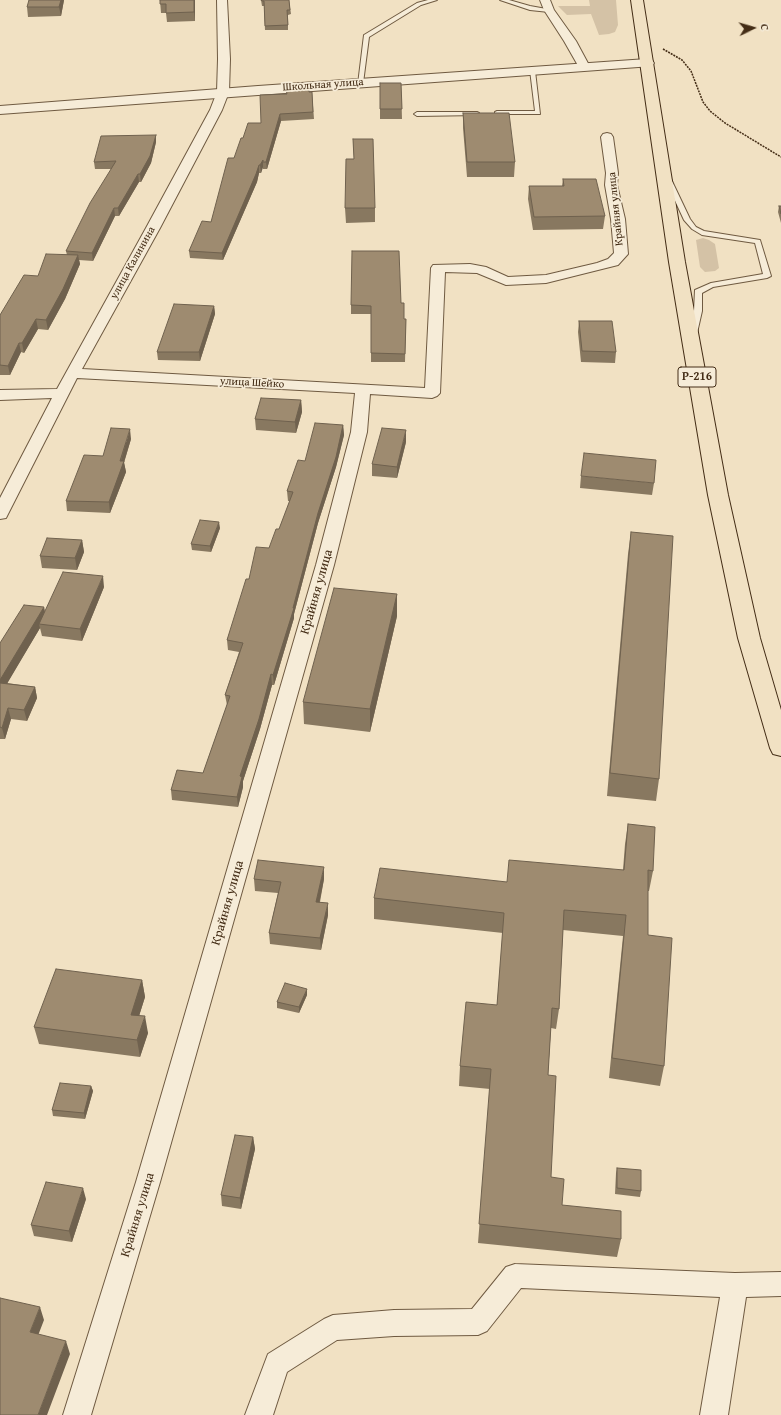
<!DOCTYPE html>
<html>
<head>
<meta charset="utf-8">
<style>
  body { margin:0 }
  #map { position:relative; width:781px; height:1415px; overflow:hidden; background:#f1e1c3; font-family:"Gentium Book Plus",serif }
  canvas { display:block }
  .north { position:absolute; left:733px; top:8px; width:40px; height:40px; -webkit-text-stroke:3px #f6ecd8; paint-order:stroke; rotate:85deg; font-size:11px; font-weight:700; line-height:16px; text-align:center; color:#442d16 }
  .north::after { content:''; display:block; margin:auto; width:14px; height:18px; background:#442d16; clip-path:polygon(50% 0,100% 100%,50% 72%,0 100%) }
</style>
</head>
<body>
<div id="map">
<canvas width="781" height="1415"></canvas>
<div class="north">С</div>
</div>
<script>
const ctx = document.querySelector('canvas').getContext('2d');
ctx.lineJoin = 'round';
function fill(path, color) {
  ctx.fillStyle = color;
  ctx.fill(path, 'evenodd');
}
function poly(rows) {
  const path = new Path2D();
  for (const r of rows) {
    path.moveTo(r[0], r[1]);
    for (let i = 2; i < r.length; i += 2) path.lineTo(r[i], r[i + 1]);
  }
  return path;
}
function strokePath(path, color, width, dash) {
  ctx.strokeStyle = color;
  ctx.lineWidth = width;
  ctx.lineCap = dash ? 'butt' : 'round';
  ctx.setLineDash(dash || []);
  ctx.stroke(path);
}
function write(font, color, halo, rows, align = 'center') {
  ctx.font = font + ' "Gentium Book Plus",serif';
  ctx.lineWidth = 3.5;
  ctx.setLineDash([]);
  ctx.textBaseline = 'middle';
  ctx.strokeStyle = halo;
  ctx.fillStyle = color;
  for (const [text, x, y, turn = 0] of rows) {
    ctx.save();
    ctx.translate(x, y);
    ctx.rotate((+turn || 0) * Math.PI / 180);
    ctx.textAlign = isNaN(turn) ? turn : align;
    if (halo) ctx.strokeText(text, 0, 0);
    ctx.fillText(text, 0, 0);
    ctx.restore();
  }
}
const green = poly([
  [589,0,616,0,618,25,615,32,609,34,599,35,591,14,567,15,558,6,590,6],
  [703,238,709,240,715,244,719,268,715,271,705,272,700,267,696,240]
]);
const path = poly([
  [663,49,682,60,691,71,703,102,710,111,725,123,781,157]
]);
const service = poly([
  [428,0,437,0,421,5,369,37,363,83,358,84,364,35,417,3,428,0],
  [500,0,509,0,530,6,552,10,549,12,530,10,500,0],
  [530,70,535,71,540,114,495,114,495,112,497,111,535,111,530,70],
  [477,112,479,113,479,115,417,116,414,114,417,112,477,112],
  [666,178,671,179,690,219,696,227,704,231,760,240,771,276,767,278,713,287,702,293,702,311,697,333,693,335,689,333,694,311,695,290,711,283,763,274,755,243,702,235,692,229,684,220,665,179,666,178]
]);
const minor = poly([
  [217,0,227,0,230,59,229,92,222,110,160,228,82,369,425,388,431,268,433,265,470,264,486,267,508,277,546,275,597,263,608,259,614,253,611,219,605,185,606,173,601,137,603,134,607,133,611,134,613,137,618,173,617,185,625,219,628,254,618,265,546,283,506,285,477,273,445,272,440,393,437,396,432,398,370,394,367,432,334,565,160,1182,91,1415,63,1415,136,1182,316,565,351,432,355,393,77,378,8,514,6,518,0,519,0,498,52,398,0,400,0,390,57,389,146,228,210,110,217,92,218,59,217,0],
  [540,0,550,0,554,10,576,41,590,67,588,69,580,69,564,41,544,10,540,0],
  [515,1264,735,1273,781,1272,781,1296,746,1297,728,1415,700,1415,720,1297,521,1288,487,1331,478,1335,394,1336,337,1340,287,1372,273,1415,245,1415,268,1354,324,1319,333,1315,394,1310,472,1309,506,1267,515,1264]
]);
const tertiary = poly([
  [647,59,652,60,654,63,652,66,0,114,0,106,258,86,647,59]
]);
const trunk = poly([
  [631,0,643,0,685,262,728,495,760,638,781,710,781,756,773,754,770,748,738,638,708,495,669,262,631,0]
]);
const wall = poly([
  [64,0,61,16,28,17,27,7],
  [160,0,195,0,195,21,167,22,166,13,161,13],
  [261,0,289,0,291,14,288,15,288,30,265,30,264,6,262,6],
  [380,83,401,83,402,119,380,119],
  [312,92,314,119,281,121,267,169,263,169,263,167,261,173,259,173,257,182,223,260,190,258,189,251,211,222,234,158,243,138,261,123,287,94],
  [463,113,515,162,514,177,467,177,463,128],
  [353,139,375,208,375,222,346,223,345,208,354,159],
  [156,142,151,163,141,182,139,182,119,216,115,216,93,261,79,260,80,264,65,299,48,330,38,329,24,353,21,352,10,375,0,375,0,315,38,276,67,255,66,251,112,169,95,169,94,162],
  [563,179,605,216,603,229,533,230,528,199,529,186,562,186],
  [779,206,781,206,781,223,778,212],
  [401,303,404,319,406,319,405,362,371,362,371,314,351,314,351,305],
  [214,306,215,314,200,361,158,360,157,352],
  [579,321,616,352,615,363,581,362,578,332],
  [301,400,302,412,296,433,256,430,255,419],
  [343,425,344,435,336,467,318,523,294,614,294,618,274,685,272,685,260,729,243,781,243,787,238,807,172,800,171,790,203,773,227,705,225,695,239,652,228,650,227,640,249,579,269,548,279,529,290,501,288,501,287,491,305,461],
  [131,439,124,463,126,472,110,513,67,511,66,501,103,456],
  [406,442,397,478,372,476,372,464],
  [581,476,654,483,652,495,580,488],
  [220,528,211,552,192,550,191,544],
  [631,532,659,779,656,801,607,796,628,554],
  [82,540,84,552,77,570,42,568,40,556],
  [104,587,82,641,42,636,40,628,7,683,35,687,37,698,27,721,11,719,5,739,0,739,0,643,44,607,45,613],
  [397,594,397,616,370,732,304,724,303,702],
  [628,824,653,871,649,891,648,891,648,935,664,1066,660,1086,609,1078,623,936,563,930,559,1009,556,1029,551,1028,548,1075,551,1177,562,1205,621,1239,617,1257,478,1243,490,1089,459,1086,460,1066,497,1005,503,933,374,919,374,898,507,882,623,870,625,844],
  [254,879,324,879,320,902,328,915,321,950,270,944,269,933,278,893,255,891],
  [142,980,145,997,139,1016,148,1033,140,1057,39,1044,34,1027],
  [307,995,299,1013,277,1008,277,1002],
  [91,1086,93,1091,85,1119,53,1116,52,1110],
  [253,1137,255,1149,241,1209,222,1206,221,1195],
  [617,1168,641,1191,640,1197,615,1194,616,1173],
  [86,1199,72,1242,34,1236,31,1225]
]);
const shadedWall = poly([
  [61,0,64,0,61,16,59,7],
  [194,0,195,0,195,21,194,12],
  [280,114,281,121,267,169,266,162],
  [156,135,156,142,151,163,141,182,140,174],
  [263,160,263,167,261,173,260,165],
  [259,165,259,173,257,182,223,260,222,253],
  [138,174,139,182,119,216,118,208],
  [114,208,115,216,93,261,92,253],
  [78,255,80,264,65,299,48,330,46,320],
  [214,306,215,314,200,361,199,352],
  [36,319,38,329,24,353,22,343],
  [19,343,21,352,10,375,8,366],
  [301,400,302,412,296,433,295,422],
  [343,425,344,435,336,467,318,523,294,614,294,618,274,685,273,675,293,608,318,513],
  [130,429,131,439,124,462,126,472,110,513,109,502],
  [406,430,406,442,397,478,397,467],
  [219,522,220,528,211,552,210,546],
  [82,540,84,552,77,570,75,558],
  [103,576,104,587,82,641,80,629],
  [397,594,397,616,370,732,370,709],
  [44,607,46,618,39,624,40,628,1,694,0,688,0,680],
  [271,674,272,685,260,729,243,781,243,787,238,807,237,797,240,776],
  [35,687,37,698,27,721,24,710],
  [8,708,11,719,5,739,2,728],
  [324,867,324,879,317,914,316,902],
  [328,903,328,915,321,950,320,938],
  [142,980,145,997,134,1032,131,1015],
  [307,989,307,995,299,1013,299,1007],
  [145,1016,148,1033,140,1057,137,1040],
  [91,1086,93,1091,85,1119,84,1113],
  [253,1137,255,1149,241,1209,240,1198],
  [83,1188,86,1199,72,1242,69,1231],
  [40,1307,44,1320,34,1346,30,1332],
  [66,1341,70,1354,47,1415,38,1415]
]);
const building = poly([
  [29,0,61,0,59,7,27,7,29,0],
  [160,0,194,0,194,12,166,13,166,4,160,4,160,0],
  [261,0,289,0,290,10,287,10,288,25,265,26,264,1,262,1,261,0],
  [380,83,401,83,402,109,380,109,380,83],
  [309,89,309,92,312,92,313,112,280,114,266,162,263,162,263,160,260,165,259,165,256,174,222,253,189,251,202,221,211,222,228,158,234,158,241,138,243,138,248,123,261,123,260,95,287,94,286,90,309,89],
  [463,113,509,113,515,162,467,162,463,113],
  [156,135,150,156,140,174,138,174,118,208,114,208,92,253,66,251,90,203,116,161,94,162,101,136,156,135],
  [353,139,373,139,375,208,345,208,346,159,354,159,353,139],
  [563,179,596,179,605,216,534,217,529,186,564,186,563,179],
  [779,206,781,206,781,214,779,206],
  [352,251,399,251,401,303,404,303,404,319,406,319,405,354,371,353,371,306,351,305,352,251],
  [46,254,78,255,63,289,46,320,36,319,22,343,19,343,8,366,0,365,0,315,24,275,38,276,46,254],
  [174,304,214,306,199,352,157,352,174,304],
  [579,321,612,321,616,352,582,351,579,321],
  [261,398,301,400,295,422,255,419,261,398],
  [315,423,343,425,336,457,318,513,293,608,294,608,273,675,271,674,259,719,240,776,242,777,237,797,171,790,177,770,203,773,230,696,225,695,243,643,227,640,246,579,249,579,256,547,269,548,276,529,279,529,293,492,287,491,298,460,305,461,315,423],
  [111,428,130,429,120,461,124,461,109,502,66,501,84,455,103,456,111,428],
  [382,428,406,430,397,467,372,464,382,428],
  [584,453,656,460,654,483,581,476,584,453],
  [200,520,219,522,210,546,191,544,200,520],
  [631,532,673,536,659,779,610,773,631,532],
  [47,538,82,540,75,558,40,556,47,538],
  [63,572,103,576,80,629,39,624,63,572],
  [334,588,397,594,370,709,303,702,334,588],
  [24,605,44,607,0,680,0,643,24,605],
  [0,683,35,687,24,710,8,708,2,728,0,727,0,683],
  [628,824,655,827,653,871,648,870,648,935,672,938,664,1066,612,1058,626,915,564,910,559,1009,552,1008,548,1075,556,1076,551,1177,564,1179,562,1205,621,1211,621,1239,479,1224,491,1069,460,1066,466,1002,497,1005,504,913,374,898,380,868,507,882,509,860,624,870,628,824],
  [258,860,324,867,316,902,328,903,320,938,269,933,281,882,254,879,258,860],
  [56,969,142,980,131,1015,145,1016,137,1040,34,1027,56,969],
  [285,983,307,989,299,1007,277,1002,285,983],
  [60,1083,91,1086,84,1113,52,1110,60,1083],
  [235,1135,253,1137,240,1198,221,1195,235,1135],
  [617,1168,641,1170,641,1191,617,1188,617,1168],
  [46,1182,83,1188,69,1231,31,1225,46,1182],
  [0,1298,40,1307,30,1332,66,1341,38,1415,0,1415,0,1298]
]);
const farStreetnames = [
  ["Школьная улица",323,85,-4],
  ["Крайняя улица",616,209,-96],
  ["улица Калинина",133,263,-61],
  ["улица Шейко",252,383,3]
];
const shields = [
  [697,377,38]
];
const shieldNames = [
  ["Р-216",697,377]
];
const streetNames = [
  ["Крайняя улица",317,592,-74],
  ["Крайняя улица",228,903,-74],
  ["Крайняя улица",138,1215,-73]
];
fill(green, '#d4c2a6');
strokePath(service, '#6f5a41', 2);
strokePath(minor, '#6f5a41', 2);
strokePath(tertiary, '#6f5a41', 2);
strokePath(trunk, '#442d16', 2);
strokePath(path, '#442d16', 1.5, [2, 1]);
fill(service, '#f6ecd8');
fill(minor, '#f6ecd8');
fill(tertiary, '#f6ecd8');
fill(trunk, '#f1e1c3');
fill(wall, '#887860');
fill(shadedWall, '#6f614e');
fill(building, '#9e8b70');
strokePath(building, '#6f614e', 1);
write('11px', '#442d16', '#f6ecd8', farStreetnames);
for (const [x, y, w] of shields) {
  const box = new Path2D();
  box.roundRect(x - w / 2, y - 10, w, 20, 3);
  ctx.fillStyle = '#f6ecd8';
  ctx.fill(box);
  strokePath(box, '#442d16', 1);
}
write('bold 12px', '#442d16', null, shieldNames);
write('13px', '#442d16', '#f6ecd8', streetNames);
</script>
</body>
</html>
